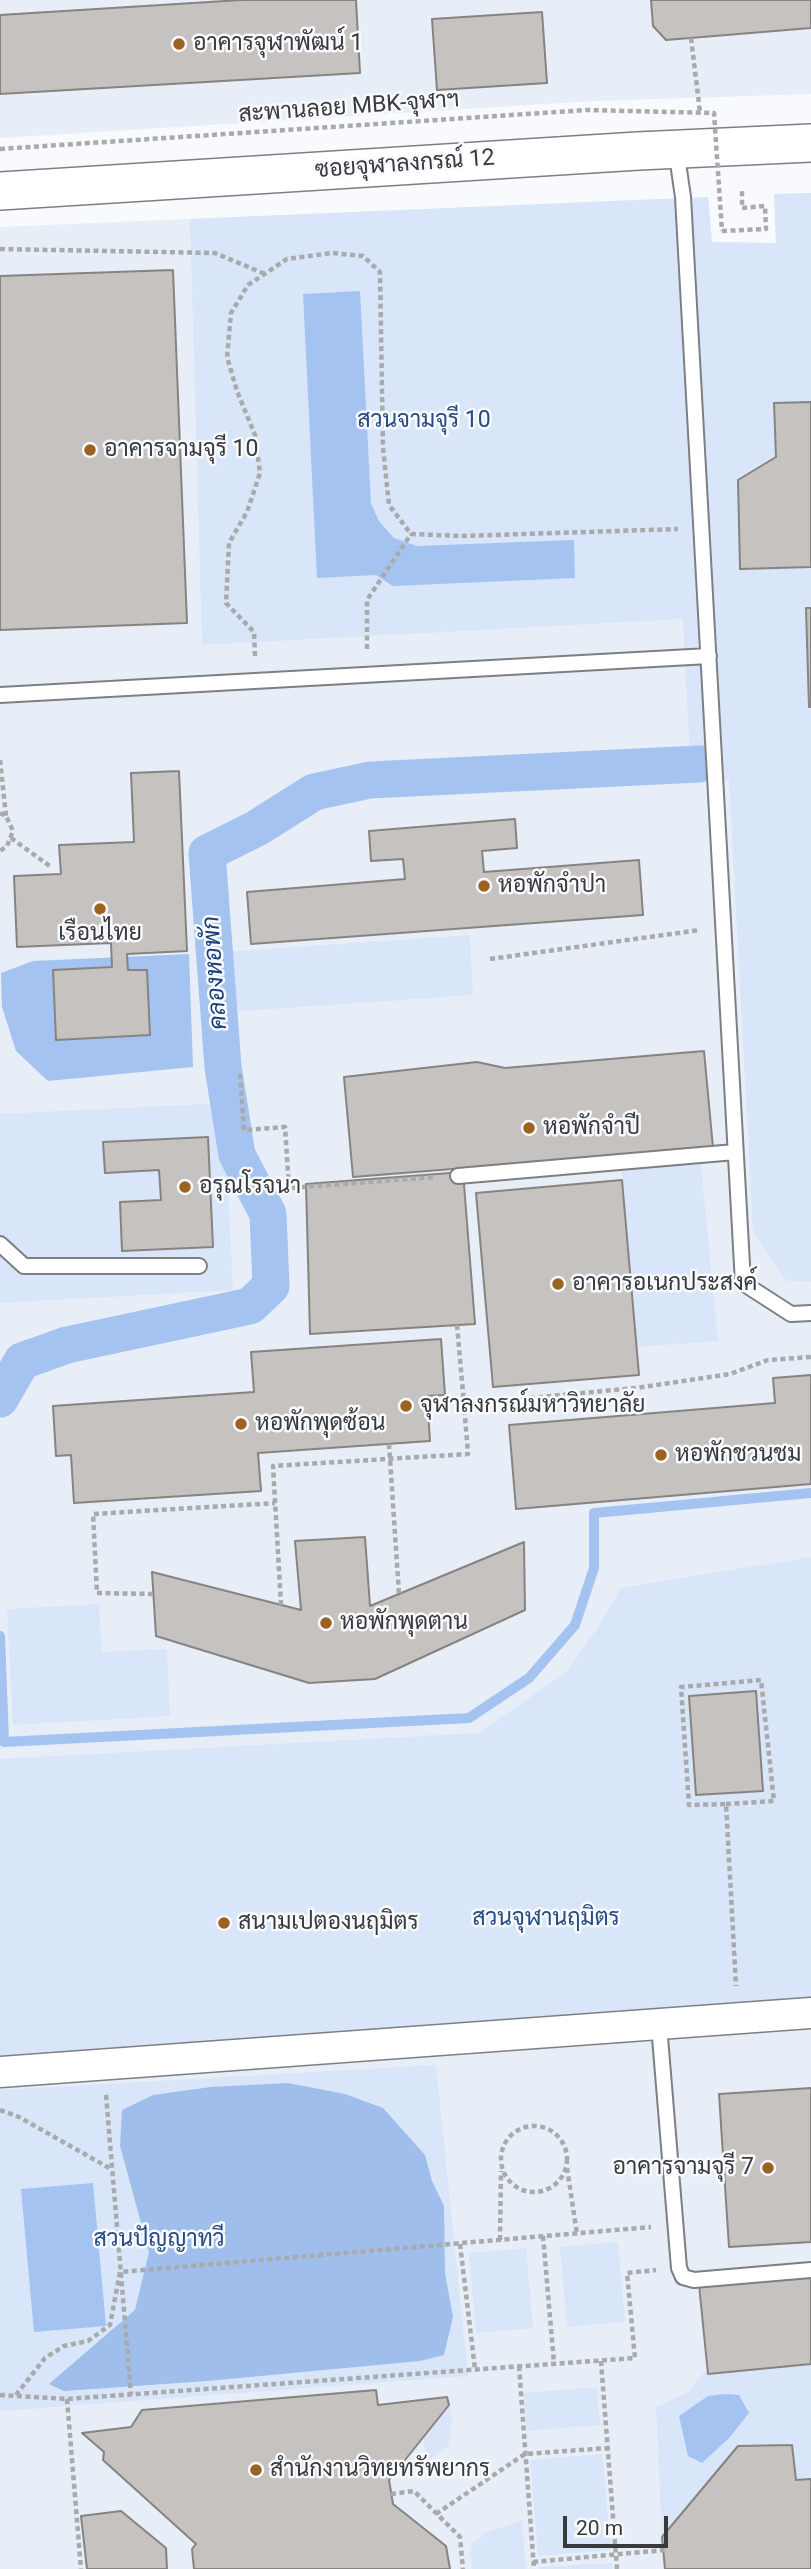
<!DOCTYPE html>
<html>
<head>
<meta charset="utf-8">
<style>
  body { margin:0 }
  #map { position:relative; width:811px; height:2569px; overflow:hidden; background:#f8fafd; font-family:Roboto,sans-serif }
  canvas { display:block }
  .scale { position:absolute; left:563px; top:2516px; width:105px; height:32px; box-sizing:border-box; border:4px solid #393a3b; border-top:0; padding-left:9px; font-size:21px; line-height:24px; white-space:nowrap; color:#393a3b; -webkit-text-stroke:5px #f8fafd; paint-order:stroke }
</style>
</head>
<body>
<div id="map">
<canvas width="811" height="2569"></canvas>
<div class="scale">20 m</div>
</div>
<script>
const ctx = document.querySelector('canvas').getContext('2d');
ctx.lineJoin = 'round';
function fill(path, color) {
  ctx.fillStyle = color;
  ctx.fill(path, 'evenodd');
}
function poly(rows) {
  const path = new Path2D();
  for (const r of rows) {
    if (r.length === 3) {
      path.moveTo(r[0] + r[2], r[1]);
      path.arc(r[0], r[1], r[2], 0, 2 * Math.PI);
      continue;
    }
    path.moveTo(r[0], r[1]);
    for (let i = 2; i < r.length; i += 2) path.lineTo(r[i], r[i + 1]);
  }
  return path;
}
function strokePath(path, color, width, dash) {
  ctx.strokeStyle = color;
  ctx.lineWidth = width;
  ctx.lineCap = dash ? 'butt' : 'round';
  ctx.setLineDash(dash || []);
  ctx.stroke(path);
}
function write(font, color, halo, rows, align = 'center') {
  ctx.font = font + ' Roboto,Sarabun,sans-serif';
  ctx.lineWidth = 5;
  ctx.setLineDash([]);
  ctx.textBaseline = 'middle';
  ctx.strokeStyle = halo;
  ctx.fillStyle = color;
  for (const [text, x, y, turn = 0] of rows) {
    ctx.save();
    ctx.translate(x, y);
    ctx.rotate((+turn || 0) * Math.PI / 180);
    ctx.textAlign = isNaN(turn) ? turn : align;
    if (halo) ctx.strokeText(text, 0, 0);
    ctx.fillText(text, 0, 0);
    ctx.restore();
  }
}
const built = poly([
  [0,0,811,0,811,94,594,101,0,138],
  [811,193,811,2569,0,2569,0,227,708,197,712,242,776,243,774,194]
]);
const green = poly([
  [811,193,811,1282,785,1280,753,1231,729,780,691,782,683,619,202,645,190,219,708,197,712,242,776,243,774,194],
  [470,935,473,995,228,1012,224,952],
  [224,1103,233,1290,0,1303,0,1114],
  [700,1154,718,1341,634,1347,621,1160],
  [811,1557,811,2000,0,2057,0,1759,479,1733,565,1673,597,1629,621,1588],
  [99,1604,102,1652,167,1649,170,1716,13,1725,7,1609],
  [436,2065,468,2376,0,2411,0,2090],
  [618,2242,625,2322,567,2327,560,2247],
  [526,2248,533,2328,476,2333,469,2253],
  [811,2358,811,2479,796,2480,792,2445,738,2447,662,2537,656,2407,688,2392,706,2370],
  [597,2387,600,2425,527,2431,524,2393],
  [449,2405,452,2417,449,2445,428,2462,423,2438],
  [602,2454,611,2550,538,2556,530,2460],
  [522,2520,526,2569,472,2569,470,2546,485,2533],
  [612,2563,612,2569,539,2569,539,2567]
]);
const forest = poly([
  [288,2083,345,2094,383,2108,425,2155,432,2181,444,2206,445,2273,453,2317,444,2355,420,2361,207,2381,64,2391,49,2384,135,2310,149,2252,120,2146,122,2110,153,2095,211,2087]
]);
const water = poly([
  [360,291,371,504,379,521,394,538,417,546,574,540,575,578,393,586,376,575,317,578,303,294],
  [189,954,193,1067,48,1081,16,1051,2,1007,1,973,33,961],
  [93,2183,106,2326,34,2332,21,2189],
  [725,2394,739,2395,749,2413,730,2437,702,2463,688,2456,679,2416,708,2396]
]);
const stream = poly([
  [0,1636,4,1742,469,1718,529,1678,575,1625,594,1568,594,1513,811,1493]
]);
const canal = poly([
  [0,1399,22,1361,67,1345,250,1306,271,1286,268,1214,237,1155,223,1067,207,853,257,828,314,792,370,780,699,764]
]);
const building = poly([
  [241,0,356,0,360,73,0,94,0,15,241,0],
  [651,0,811,0,811,28,666,40,653,26,651,0],
  [542,12,547,83,437,90,432,19,542,12],
  [173,270,187,623,0,630,0,276,173,270],
  [811,402,811,567,740,569,738,480,776,457,774,403,811,402],
  [806,608,811,608,811,707,809,707,806,608],
  [179,771,187,951,127,954,128,970,147,970,150,1035,56,1040,53,970,112,967,111,943,17,947,14,876,61,874,59,845,134,842,131,773,179,771],
  [515,819,517,848,482,851,484,872,639,860,643,915,251,944,247,892,405,879,403,859,371,861,369,831,515,819],
  [704,1051,713,1148,353,1177,344,1077,477,1062,505,1068,704,1051],
  [208,1137,213,1247,122,1251,120,1202,161,1200,159,1170,105,1173,103,1142,208,1137],
  [463,1172,475,1324,310,1334,306,1184,463,1172],
  [622,1180,639,1375,493,1387,476,1193,622,1180],
  [441,1339,445,1395,427,1396,430,1441,258,1453,261,1491,74,1503,71,1455,56,1456,53,1406,254,1392,251,1352,441,1339],
  [811,1375,811,1484,516,1509,509,1425,775,1403,773,1378,811,1375],
  [365,1537,370,1606,524,1542,525,1610,375,1679,309,1683,156,1636,152,1572,301,1610,295,1541,365,1537],
  [756,1691,763,1791,696,1795,689,1696,756,1691],
  [811,2088,811,2242,729,2247,719,2094,811,2088],
  [811,2274,811,2364,708,2374,699,2285,811,2274],
  [376,2390,378,2405,447,2397,449,2405,389,2480,393,2504,446,2546,450,2569,194,2569,192,2549,196,2544,103,2460,104,2452,82,2433,131,2427,142,2410,376,2390],
  [792,2445,796,2480,811,2479,811,2569,665,2569,662,2537,738,2446,792,2445],
  [121,2511,166,2548,167,2569,87,2569,81,2516,121,2511]
]);
const path = poly([
  [691,38,700,112],
  [722,231,766,229,765,206,742,208,742,190],
  [0,249,215,253,265,274],
  [367,649,367,600,411,534],
  [255,656,254,632,226,603,229,543,247,512,260,473,255,435,237,391,227,357,231,313,248,285,287,259,332,253,363,256,380,272,383,448,389,505,411,534,462,536,678,529],
  [0,760,6,816],
  [0,813,6,816,13,831,7,846,0,851],
  [11,838,51,867],
  [490,959,700,930],
  [240,1074,244,1130,285,1127,289,1188,435,1177],
  [457,1325,464,1404],
  [389,1444,399,1594],
  [153,1594,97,1593,93,1514,275,1503],
  [281,1605,273,1466,468,1454,464,1404,636,1388,730,1374,768,1360,811,1357],
  [726,1804,774,1801,761,1680,681,1687,689,1805,726,1804,736,1986],
  [106,2095,131,2394],
  [0,2110,19,2117,111,2169],
  [534,2159,33],
  [567,2168,577,2234],
  [543,2236,554,2363],
  [500,2240,501,2171],
  [460,2244,475,2369],
  [601,2361,617,2569],
  [519,2366,534,2569],
  [0,2395,67,2399,635,2358,627,2273,656,2270],
  [16,2395,45,2358,64,2346,88,2341,110,2325,120,2272,651,2227],
  [67,2399,81,2569],
  [391,2494,414,2491,460,2537,463,2569],
  [436,2514,525,2454,608,2448],
  [533,2562,664,2550]
]);
const service = poly([
  [676,149,683,197,743,1283,791,1314,811,1313],
  [0,695,709,656],
  [458,1176,735,1152],
  [0,1244,24,1266,199,1266],
  [659,2025,679,2268,683,2277,694,2280,811,2270]
]);
const minor = poly([
  [0,2072,811,2013]
]);
const tertiary = poly([
  [0,191,638,151,811,143]
]);
const pathBridge = poly([
  [0,149,587,110,714,113,722,231]
]);
const markers = [
  [179,44,7,"#9c6221"],
  [90,450,7,"#9c6221"],
  [484,886,7,"#9c6221"],
  [100,909,7,"#9c6221"],
  [529,1128,7,"#9c6221"],
  [185,1187,7,"#9c6221"],
  [558,1284,7,"#9c6221"],
  [406,1406,7,"#9c6221"],
  [241,1424,7,"#9c6221"],
  [661,1455,7,"#9c6221"],
  [326,1623,7,"#9c6221"],
  [224,1923,7,"#9c6221"],
  [768,2168,7,"#9c6221"],
  [256,2470,7,"#9c6221"]
];
const poiNames = [
  ["อาคารจุฬาพัฒน์ 1",193,44],
  ["อาคารจามจุรี 10",104,450],
  ["หอพักจำปา",498,886],
  ["เรือนไทย",100,934,"center"],
  ["หอพักจำปี",543,1128],
  ["อรุณโรจนา",199,1187],
  ["อาคารอเนกประสงค์",572,1284],
  ["จุฬาลงกรณ์มหาวิทยาลัย",420,1406],
  ["หอพักพุดซ้อน",255,1424],
  ["หอพักชวนชม",675,1455],
  ["หอพักพุดตาน",340,1623],
  ["สนามเปตองนฤมิตร",238,1923],
  ["อาคารจามจุรี 7",754,2168,"right"],
  ["สำนักงานวิทยทรัพยากร",270,2470]
];
const streetNames = [
  ["สะพานลอย MBK-จุฬาฯ",349,108,-4],
  ["ซอยจุฬาลงกรณ์ 12",405,165,-4]
];
const parkNames = [
  ["สวนจามจุรี 10",424,421],
  ["สวนจุฬานฤมิตร",546,1919],
  ["สวนปัญญาทวี",159,2240]
];
const waterNames = [
  ["คลองหอพัก",216,973,-94]
];
fill(built, '#e7eef7');
fill(green, '#d9e6f9');
fill(forest, '#9fbeeb');
fill(water, '#a4c3f1');
strokePath(stream, '#a4c3f1', 10);
strokePath(canal, '#a4c3f1', 37);
fill(building, '#c5c2c0');
strokePath(building, '#868381', 2);
strokePath(service, '#7d7f82', 18);
strokePath(minor, '#7d7f82', 33);
strokePath(tertiary, '#7d7f82', 40);
strokePath(path, '#a8aaac', 4.5, [5, 3.5]);
strokePath(service, '#fff', 14);
strokePath(minor, '#fff', 30);
strokePath(tertiary, '#fff', 37);
strokePath(pathBridge, '#a8aaac', 4.5, [5, 3.5]);
for (const [x, y, r, color] of markers) {
  const dot = new Path2D();
  dot.arc(x, y, r, 0, 2 * Math.PI);
  ctx.fillStyle = color;
  ctx.fill(dot);
  strokePath(dot, '#f8fafd', 2.5);
}
write('23px', '#393a3b', '#f8fafd', poiNames, 'left');
write('23px', '#393a3b', '#f8fafd', streetNames);
write('23px', '#254c84', '#f8fafd', parkNames);
write('italic 24px', '#193f75', '#f8fafd', waterNames);
</script>
</body>
</html>
